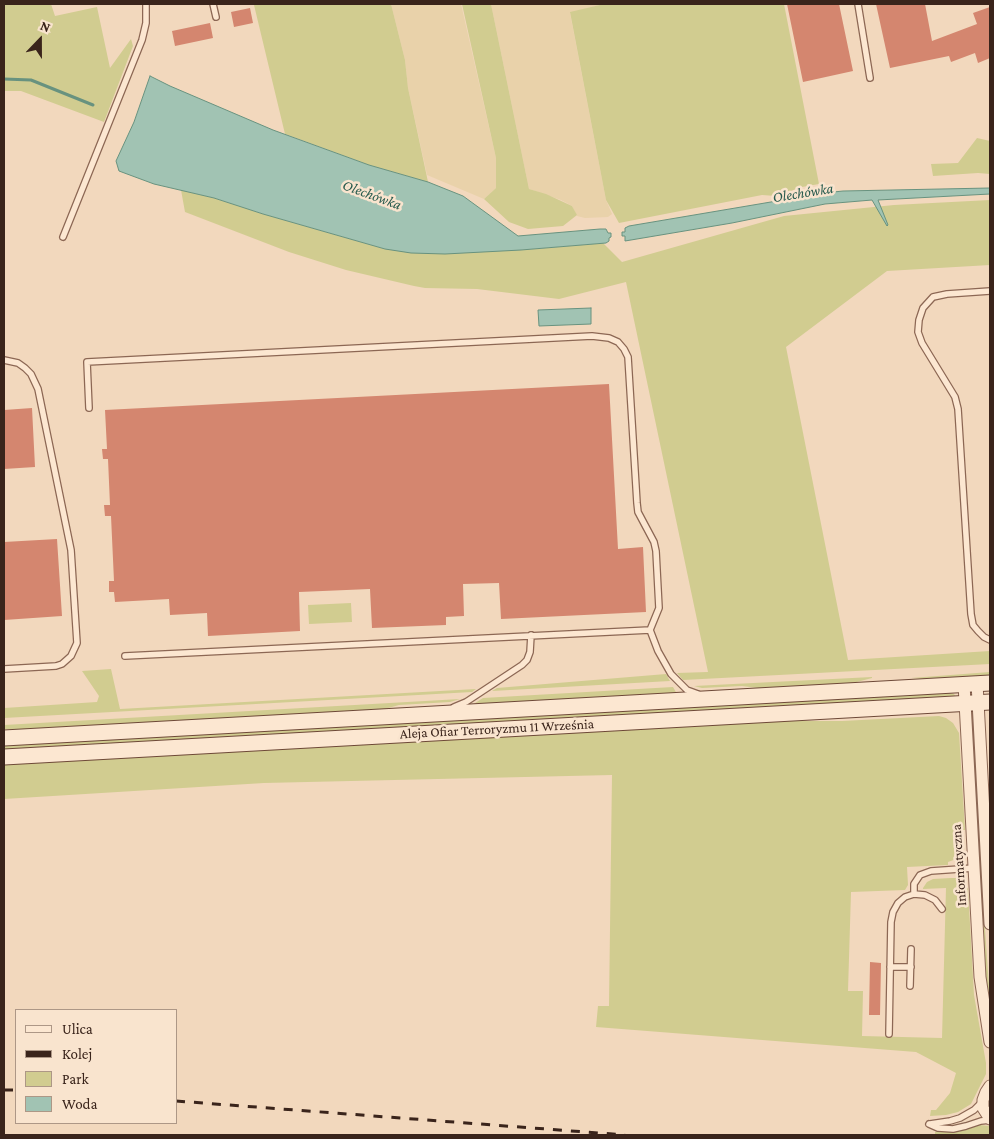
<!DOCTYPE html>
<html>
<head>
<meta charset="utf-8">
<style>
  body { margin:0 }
  #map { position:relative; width:994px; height:1139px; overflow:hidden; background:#f2d8bd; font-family:"Crimson Pro",serif }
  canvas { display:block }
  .frame { position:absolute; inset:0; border:5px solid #3a241b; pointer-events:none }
  .legend { position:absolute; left:15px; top:1009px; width:162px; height:115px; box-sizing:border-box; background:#f9e4ce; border:1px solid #ad9786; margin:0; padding:6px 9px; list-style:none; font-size:15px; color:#3a241b }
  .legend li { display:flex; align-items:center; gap:10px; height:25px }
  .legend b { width:25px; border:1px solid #ad9786 }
  .north { position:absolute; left:15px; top:15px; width:50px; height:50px; -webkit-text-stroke:4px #f9e4ce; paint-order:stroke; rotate:22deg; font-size:14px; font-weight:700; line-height:20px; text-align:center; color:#3a241b }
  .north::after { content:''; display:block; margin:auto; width:18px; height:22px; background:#3a241b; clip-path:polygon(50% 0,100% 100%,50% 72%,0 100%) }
</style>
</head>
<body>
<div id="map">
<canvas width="994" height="1139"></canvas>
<div class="frame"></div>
<ul class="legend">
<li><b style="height:6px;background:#fce7d1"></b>Ulica</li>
<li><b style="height:6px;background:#3a241b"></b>Kolej</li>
<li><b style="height:14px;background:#d1cc90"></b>Park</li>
<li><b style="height:14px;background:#a1c3b3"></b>Woda</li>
</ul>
<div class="north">N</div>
</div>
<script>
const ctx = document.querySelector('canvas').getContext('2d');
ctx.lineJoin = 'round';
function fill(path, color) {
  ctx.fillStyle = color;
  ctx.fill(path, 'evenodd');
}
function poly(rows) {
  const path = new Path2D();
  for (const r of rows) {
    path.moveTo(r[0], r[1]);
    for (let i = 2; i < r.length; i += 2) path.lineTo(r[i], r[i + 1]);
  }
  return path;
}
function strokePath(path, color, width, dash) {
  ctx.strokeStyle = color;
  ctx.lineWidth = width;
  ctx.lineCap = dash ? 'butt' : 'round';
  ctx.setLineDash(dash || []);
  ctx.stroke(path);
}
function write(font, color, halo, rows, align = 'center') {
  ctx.font = font + ' "Crimson Pro",serif';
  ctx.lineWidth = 5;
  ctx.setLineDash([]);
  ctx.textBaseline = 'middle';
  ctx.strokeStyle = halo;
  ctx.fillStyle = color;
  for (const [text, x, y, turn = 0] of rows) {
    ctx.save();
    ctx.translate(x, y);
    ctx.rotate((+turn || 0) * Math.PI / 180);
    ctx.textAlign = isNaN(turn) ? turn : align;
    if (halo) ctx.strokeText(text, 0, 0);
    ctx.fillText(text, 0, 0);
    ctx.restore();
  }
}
const farmland = poly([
  [391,4,461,4,496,158,496,188,484,199,427,175,408,88,405,60],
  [491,4,604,4,570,13,606,200,612,214,608,217,585,218,577,216,572,206,561,200,529,189]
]);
const green = poly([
  [4,4,51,4,55,16,97,7,110,68,131,39,133,46,104,122,21,91,4,91],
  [259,4,391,4,405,60,408,88,428,182,369,165,285,134,254,5],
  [462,4,491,4,529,189,546,194,572,206,577,215,563,226,528,229,509,222,484,199,496,188,496,158],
  [604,4,784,4,819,184,802,187,776,196,762,195,619,223,606,200,570,12],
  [977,138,990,141,990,174,978,173,933,176,931,164,958,163],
  [181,190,214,198,263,214,385,249,521,250,603,243,622,262,784,216,894,205,990,200,990,265,887,271,786,347,848,660,990,651,990,664,683,680,677,673,708,672,626,282,559,299,477,289,425,288,414,286,346,270,289,252,185,212],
  [351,603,352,622,309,624,308,605],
  [111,669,120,709,476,689,472,692,4,718,4,708,97,702,99,696,82,671],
  [990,672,990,677,938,680,911,678],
  [666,674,670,681,492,691,497,688],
  [872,677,872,678,849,684,766,689,742,686,702,688,694,686],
  [673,687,677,694,472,705,483,698],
  [945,692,954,694,956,697,4,751,4,744],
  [460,699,450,702,399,705,381,710,26,730,4,729,4,725],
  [972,711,973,712,979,830,977,830,970,713],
  [939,716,946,718,953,723,959,733,965,830,963,830,963,850,959,858,948,862,948,865,907,867,908,885,905,890,851,892,848,991,863,991,862,1036,942,1038,946,888,923,889,923,888,927,882,933,879,951,878,958,878,963,882,968,889,974,995,986,1063,986,1074,971,1104,958,1112,946,1115,930,1116,931,1110,936,1110,950,1093,956,1073,916,1052,596,1027,598,1006,609,1006,612,775,264,783,4,799,4,764,778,721,842,721],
  [982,887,990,1001,990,1018,986,995],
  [980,1125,990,1126,990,1135,935,1135,935,1132,957,1132]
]);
const water = poly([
  [150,76,170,86,273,130,369,165,428,182,463,196,518,236,600,229,606,229,608,233,611,233,611,237,609,238,609,241,606,243,521,250,445,254,411,253,385,249,263,214,214,198,154,184,119,171,116,161,134,122,150,76],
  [990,188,990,194,878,200,888,225,887,226,872,200,825,204,732,223,625,241,625,236,622,236,622,232,625,232,625,228,629,226,824,193,843,191,990,188],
  [591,308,591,324,539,326,538,310,591,308]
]);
const stream = poly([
  [4,79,31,80,93,105]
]);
const building = poly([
  [787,4,839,4,853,71,803,82],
  [876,4,925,4,932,41,977,24,973,13,990,7,990,58,978,63,975,53,951,62,949,56,890,68],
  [250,8,253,23,234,27,231,12],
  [210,23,213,38,175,46,172,31],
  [609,384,618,549,643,547,646,612,501,619,499,583,463,584,464,616,446,617,446,625,372,628,370,589,299,592,300,631,208,636,207,613,170,615,169,599,115,602,114,592,109,592,109,581,114,581,111,516,105,516,104,505,110,505,108,459,103,459,102,449,107,449,105,410],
  [32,408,35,467,4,469,4,410],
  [57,539,62,616,4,620,4,542],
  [870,962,881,963,880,1015,869,1015]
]);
const lane = poly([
  [213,4,216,17],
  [858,4,870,78],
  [63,237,142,40,146,23,146,4],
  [990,291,947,294,933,297,923,308,919,320,918,332,922,343,955,397,958,409,971,614,973,625,978,631,984,637,990,640],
  [4,360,18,363,25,368,31,374,38,389,71,550,77,643,71,656,62,664,56,666,4,669],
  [89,408,87,362,592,336,609,338,618,342,624,349,628,357,637,503,638,512,654,542,656,551,659,608,650,630,658,651,671,674,687,690,698,694],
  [125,656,650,630],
  [454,707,466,702,522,665,527,660,530,652,531,635],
  [914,894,914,884,920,875,931,871,974,868],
  [890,967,911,967],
  [910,986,911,949],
  [889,1034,891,922,893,912,898,903,905,897,914,894,925,895,935,900,942,909],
  [929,1124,938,1128,953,1129,966,1126,981,1121,990,1120],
  [930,1124,950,1121,960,1118,974,1110,982,1102]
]);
const street = poly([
  [977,683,990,924],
  [964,684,980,977,990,1042],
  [990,1086,986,1092,983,1100,983,1108,990,1119]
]);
const secondary = poly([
  [4,738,990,683],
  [4,757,990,702]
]);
const rail = poly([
  [4,1090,16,1090],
  [176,1101,625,1135]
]);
const streetNames = [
  ["Aleja Ofiar Terroryzmu 11 Września",497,729,-3],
  ["Informatyczna",959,865,-94]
];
const waterNames = [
  ["Olechówka",803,193,-9],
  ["Olechówka",372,195,20]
];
fill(farmland, '#e9d2aa');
fill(green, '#d1cc90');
fill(water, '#a1c3b3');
strokePath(water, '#68927f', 1);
strokePath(stream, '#68927f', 3);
fill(building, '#d4866f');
strokePath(lane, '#8c6754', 8);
strokePath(street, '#8c6754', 13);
strokePath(secondary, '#6e4938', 17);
strokePath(lane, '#fce7d1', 5.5);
strokePath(street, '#fce7d1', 11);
strokePath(secondary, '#fce7d1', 15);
strokePath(rail, '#3a241b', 3, [9, 9]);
write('14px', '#3a241b', '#f9e4ce', streetNames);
write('italic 15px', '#285b4e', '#f9e4ce', waterNames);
</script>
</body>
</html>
